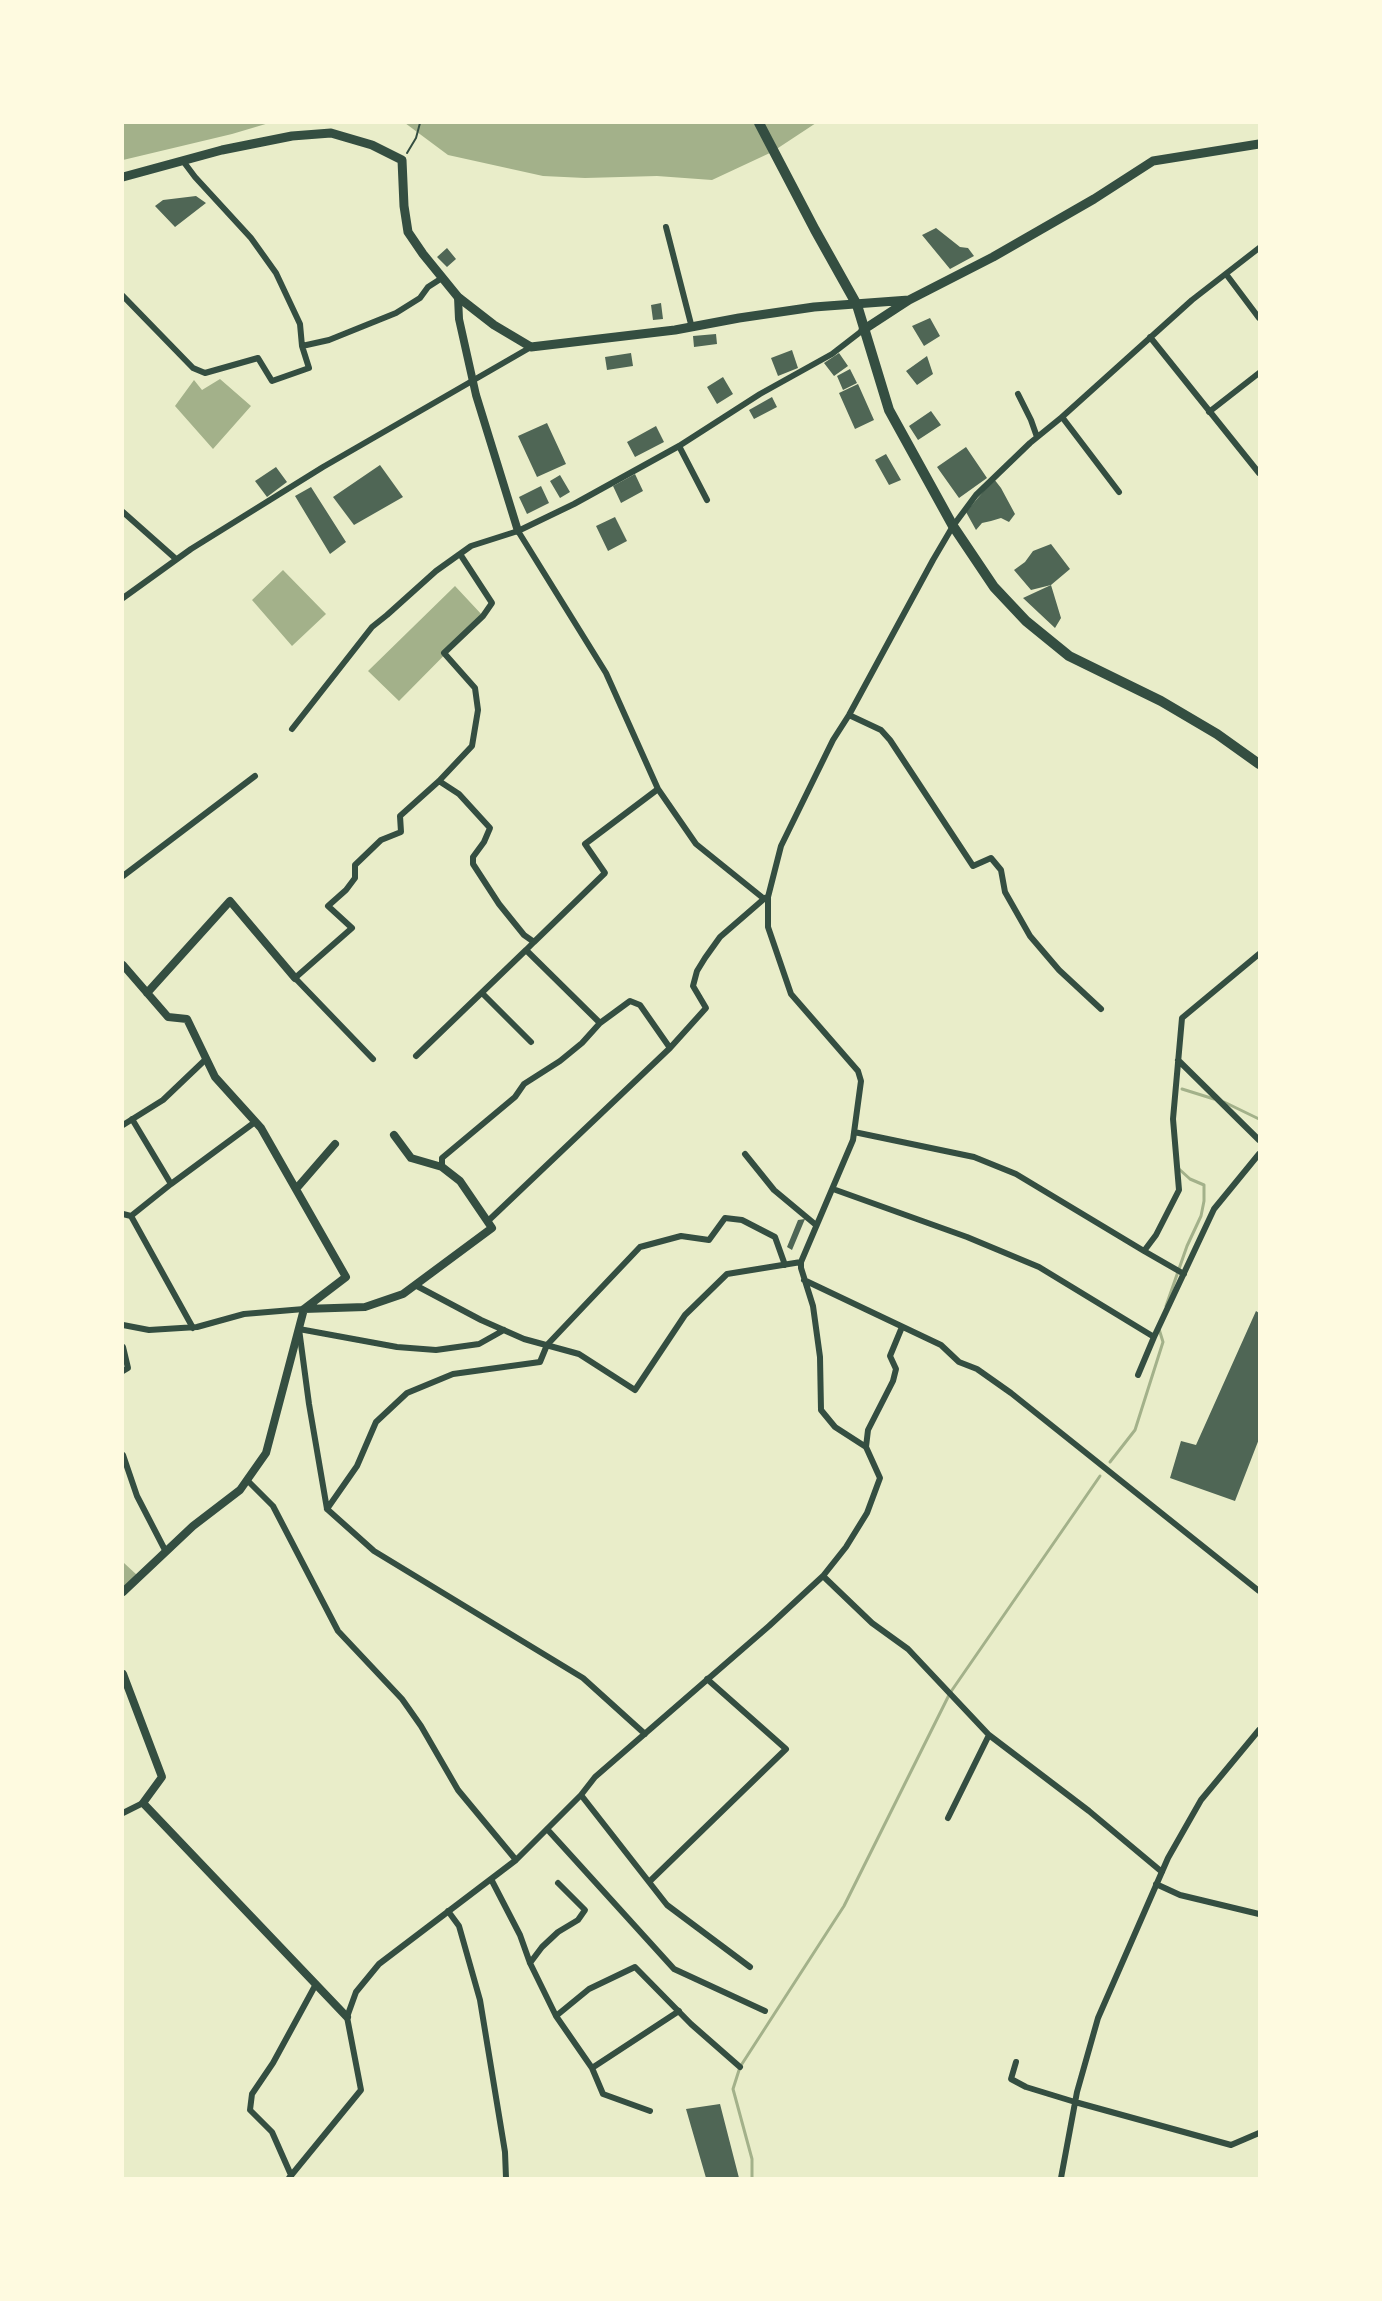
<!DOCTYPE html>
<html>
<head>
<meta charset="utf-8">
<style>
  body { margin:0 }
  #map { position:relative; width:1382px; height:2301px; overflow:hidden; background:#e9edc9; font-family:Manrope,sans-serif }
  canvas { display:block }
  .frame { position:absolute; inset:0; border:124px solid #fefae0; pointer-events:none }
</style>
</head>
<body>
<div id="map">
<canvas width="1382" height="2301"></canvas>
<div class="frame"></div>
</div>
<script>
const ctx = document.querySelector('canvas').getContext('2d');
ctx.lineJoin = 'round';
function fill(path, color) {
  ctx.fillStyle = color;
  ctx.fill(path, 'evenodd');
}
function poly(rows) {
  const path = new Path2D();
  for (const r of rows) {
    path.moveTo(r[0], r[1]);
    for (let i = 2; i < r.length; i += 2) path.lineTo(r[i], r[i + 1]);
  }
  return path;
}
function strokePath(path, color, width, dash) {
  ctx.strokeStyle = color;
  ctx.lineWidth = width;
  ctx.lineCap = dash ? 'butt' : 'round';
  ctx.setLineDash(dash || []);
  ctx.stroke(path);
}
const water = poly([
  [123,123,269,123,232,134,123,160],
  [405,123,816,123,772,152,712,180,657,176,585,178,543,176,448,155],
  [220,379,251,406,213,449,175,406,194,380,202,390],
  [283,570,326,614,292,646,252,600],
  [455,586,483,616,399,701,368,671],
  [124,1563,137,1575,123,1588,123,1565]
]);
const stream = poly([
  [1182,1089,1214,1099],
  [1224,1102,1259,1119],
  [1166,1306,1187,1246,1201,1216,1204,1201,1204,1185,1190,1179,1179,1169],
  [1110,1462,1135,1430,1163,1342,1159,1329],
  [752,2178,752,2159,733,2089,740,2067,844,1906,950,1693,1100,1476]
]);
const building = poly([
  [196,196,206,203,175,227,155,206,163,200],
  [936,228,960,247,968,248,974,256,950,269,922,235],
  [447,248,456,259,447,267,437,257],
  [661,303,663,319,653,320,651,305],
  [930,318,940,336,924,346,912,326],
  [716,334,717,344,694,347,693,336],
  [792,350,798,368,778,376,771,358],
  [631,353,633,366,607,370,605,357],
  [839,353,848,366,834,376,824,363],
  [927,356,933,374,917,385,906,371],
  [850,369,857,383,843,390,837,376],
  [723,377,733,394,717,404,707,387],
  [858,384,874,420,855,429,839,393],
  [772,397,777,407,754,419,749,410],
  [931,411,941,425,918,440,909,426],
  [547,423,566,464,537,477,518,436],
  [656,426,664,442,635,457,627,442],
  [966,447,987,478,959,498,937,467],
  [886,454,901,480,889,485,875,460],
  [380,465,403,497,354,525,333,497],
  [276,467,287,482,267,497,255,481],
  [635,474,643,491,621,503,613,486],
  [560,475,570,492,560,498,550,481],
  [994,479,1001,488,1015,514,1009,522,1001,518,991,521,982,523,976,530,966,512],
  [541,486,549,503,527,514,519,497],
  [311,487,346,542,330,554,295,496],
  [615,517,627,541,608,551,596,526],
  [1051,544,1070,569,1051,585,1031,590,1014,570,1025,562,1033,551],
  [1051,585,1061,618,1055,628,1023,598],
  [805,1219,792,1250,787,1247,798,1220],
  [1256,1311,1259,1313,1259,1439,1235,1501,1170,1478,1181,1441,1196,1445],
  [720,2104,739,2178,706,2178,686,2109]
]);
const path = poly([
  [407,153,416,138,420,123]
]);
const minor = poly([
  [183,161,195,177,251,238,276,273,300,324,302,346,329,340,396,313,420,298,428,287,442,278],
  [666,227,692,328],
  [1226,274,1259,318],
  [123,296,193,368,205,373,258,358,272,381,309,368,302,346],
  [1150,337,1259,473],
  [1018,394,1031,420,1037,437],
  [1209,412,1259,373],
  [1062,417,1119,492],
  [679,446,707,500],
  [123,512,176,559],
  [518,531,606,673,658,789,696,844,763,898],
  [123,598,191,549,323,467,531,347],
  [849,715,881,730,890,740,973,866,991,858,1001,870,1005,892,1030,936,1059,970,1101,1009],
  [292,729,372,627,387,615,436,571,471,546,518,531,574,504,679,446,760,394,832,354,863,330],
  [439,781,459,794,490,828,484,842,473,857,473,864,499,904,524,935,534,942,526,950,600,1023,582,1043,560,1061,524,1084,515,1097,442,1158,442,1167],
  [123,876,255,776],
  [534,942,605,873,585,844,658,789],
  [482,993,531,1042],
  [600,1023,630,1001,640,1005,670,1048,706,1008,693,986,697,971,705,958,720,937,765,898],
  [416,1056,526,950],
  [373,1059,295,978,352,928,328,906,346,890,355,878,355,865,381,840,401,832,400,816,439,781,472,746,478,710,475,688,444,653,483,616,492,603,460,554],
  [1178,1060,1259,1140],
  [123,1125,163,1100,206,1059],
  [854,1132,974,1157,1016,1174,1144,1251,1156,1235,1179,1190,1173,1119,1182,1018,1259,954],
  [745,1154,774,1190,816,1225],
  [171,1184,255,1122],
  [833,1189,967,1237,1039,1267,1154,1337],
  [123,1214,131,1216,171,1184,132,1119],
  [131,1216,193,1328],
  [488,1221,670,1048],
  [1144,1251,1184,1274],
  [804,1280,941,1345,959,1362,977,1369,1011,1393,1259,1591],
  [415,1285,481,1320,524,1339,579,1354,635,1390,685,1315,727,1274,801,1262],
  [123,1325,149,1330,197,1327,244,1314,304,1309],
  [504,1330,479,1344,436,1350,397,1347,299,1329,309,1404,327,1509,357,1466,376,1422,407,1393,453,1374,540,1362,547,1345,640,1247,681,1236,709,1240,725,1218,742,1220,775,1237,785,1265],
  [123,1347,128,1368,123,1371],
  [1138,1375,1154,1337,1214,1209,1259,1154],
  [866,1447,868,1430,893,1381,896,1369,890,1356,902,1327],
  [123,1455,137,1496,166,1552],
  [247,1480,273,1506,338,1631,402,1699,421,1726,458,1790,516,1860],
  [327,1509,374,1551,583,1678,645,1734],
  [823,1576,872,1623,908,1649,989,1735,1089,1811,1162,1872],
  [581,1795,667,1905,750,1967],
  [123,1813,143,1803],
  [948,1818,989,1735],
  [547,1829,674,1969,765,2011],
  [491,1879,520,1935,530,1963,556,2016],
  [649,1882,786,1749,707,1679],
  [1156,1884,1180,1895,1259,1914],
  [448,1911,459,1926,480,2000,505,2152,506,2178],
  [530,1963,542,1947,558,1932,578,1920,585,1910,558,1883],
  [1016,2062,1011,2079,1026,2087,1075,2102,1231,2145,1259,2133],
  [592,2068,679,2011],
  [650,2111,603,2094,592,2068,556,2016,589,1989,635,1967,691,2024,740,2067],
  [291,2175,272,2132,250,2110,252,2094,273,2063,316,1984],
  [289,2178,361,2090,347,2017,356,1992,379,1964,516,1860,581,1795,595,1777,769,1626,823,1576,846,1547,867,1513,880,1478,866,1447,835,1427,821,1410,820,1357,813,1306,801,1268,801,1262,853,1140,861,1081,858,1071,791,994,768,927,768,897,781,846,833,740,849,715,933,560,953,526,976,495,1030,443,1062,417,1192,300,1259,248],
  [1061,2178,1077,2092,1098,2018,1168,1858,1201,1800,1259,1730]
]);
const tertiary = poly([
  [458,297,459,319,476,395,518,531],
  [123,965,168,1017,187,1019,215,1077,261,1128,346,1277,304,1309,365,1307,403,1294,492,1228,460,1181,442,1167,411,1158,394,1135],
  [147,993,230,901,295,978],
  [296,1189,335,1144],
  [123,1592,193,1526,240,1490,266,1453,304,1309],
  [123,1674,162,1777,143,1803,347,2017]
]);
const secondary = poly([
  [123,177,222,150,292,136,331,133,372,145,402,160,404,206,408,232,423,254,458,297,494,325,531,347,675,330,739,318,814,307,909,300],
  [863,330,909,300,993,257,1094,199,1153,161,1259,144]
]);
const primary = poly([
  [759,123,815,230,857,305,889,410,953,526,994,587,1026,621,1069,656,1161,701,1217,734,1259,764]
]);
fill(water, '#a3b18a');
strokePath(stream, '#a3b18a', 3);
fill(building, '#4f6655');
strokePath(path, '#344e41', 2);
strokePath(minor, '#344e41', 6);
strokePath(tertiary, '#344e41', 8);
strokePath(secondary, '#344e41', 9);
strokePath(primary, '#344e41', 10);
</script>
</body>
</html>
